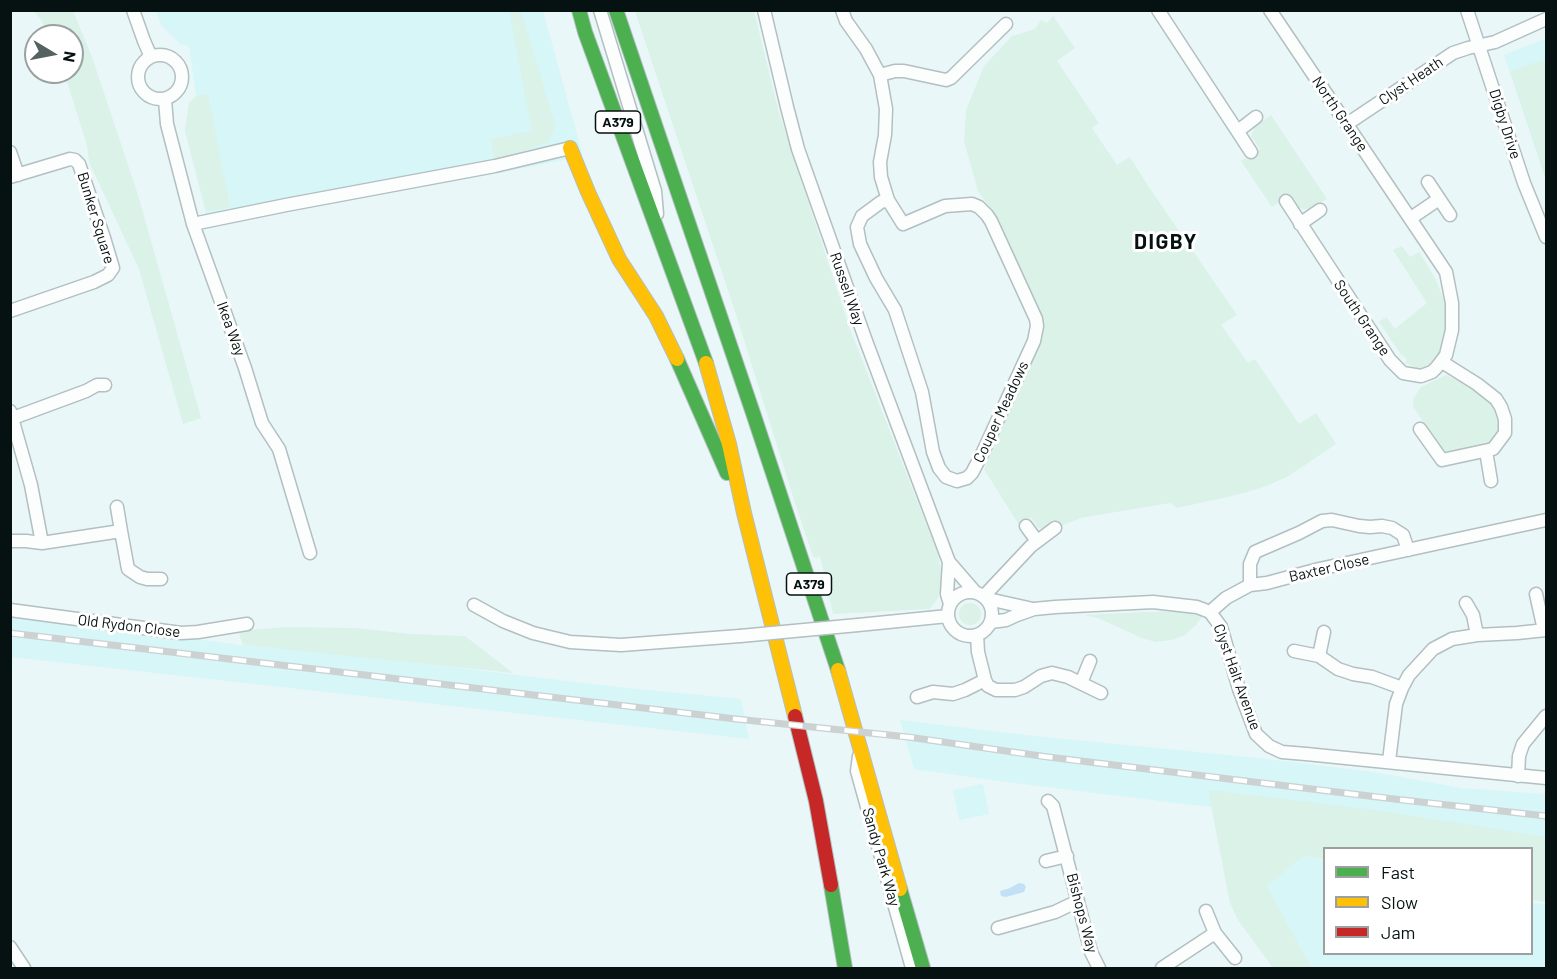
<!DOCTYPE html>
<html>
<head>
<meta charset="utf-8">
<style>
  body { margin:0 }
  #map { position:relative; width:1557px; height:979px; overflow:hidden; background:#e9f7f8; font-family:Barlow,sans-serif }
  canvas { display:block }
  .frame { position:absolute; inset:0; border:12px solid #061111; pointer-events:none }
  .legend { position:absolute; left:1323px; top:847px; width:210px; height:108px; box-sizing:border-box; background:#fff; border:2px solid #9ba0a0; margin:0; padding:8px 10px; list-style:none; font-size:18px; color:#061111 }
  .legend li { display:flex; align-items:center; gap:12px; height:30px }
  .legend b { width:30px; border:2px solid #9ba0a0 }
  .north { position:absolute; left:24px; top:24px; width:60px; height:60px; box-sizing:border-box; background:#fff; border:2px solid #9ba0a0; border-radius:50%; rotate:100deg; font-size:16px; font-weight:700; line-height:24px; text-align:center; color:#061111 }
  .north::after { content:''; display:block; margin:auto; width:21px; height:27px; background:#556262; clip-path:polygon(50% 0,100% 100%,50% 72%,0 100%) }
</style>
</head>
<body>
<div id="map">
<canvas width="1557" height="979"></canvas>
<div class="frame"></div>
<ul class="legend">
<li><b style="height:8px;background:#4caf50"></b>Fast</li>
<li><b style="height:8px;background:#ffc107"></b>Slow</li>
<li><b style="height:8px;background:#c62828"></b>Jam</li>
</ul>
<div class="north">N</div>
</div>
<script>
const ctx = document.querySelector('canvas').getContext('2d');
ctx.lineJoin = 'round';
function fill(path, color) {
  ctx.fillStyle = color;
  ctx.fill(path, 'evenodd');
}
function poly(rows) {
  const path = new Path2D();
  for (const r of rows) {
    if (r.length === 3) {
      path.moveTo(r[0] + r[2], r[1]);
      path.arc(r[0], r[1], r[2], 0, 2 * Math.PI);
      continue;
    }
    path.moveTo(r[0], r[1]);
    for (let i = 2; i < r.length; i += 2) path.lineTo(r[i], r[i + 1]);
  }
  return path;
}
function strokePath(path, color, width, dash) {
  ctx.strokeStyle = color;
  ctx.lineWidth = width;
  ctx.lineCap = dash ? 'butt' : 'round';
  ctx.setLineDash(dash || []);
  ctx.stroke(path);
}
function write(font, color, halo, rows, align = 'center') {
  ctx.font = font + ' Barlow,sans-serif';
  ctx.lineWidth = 6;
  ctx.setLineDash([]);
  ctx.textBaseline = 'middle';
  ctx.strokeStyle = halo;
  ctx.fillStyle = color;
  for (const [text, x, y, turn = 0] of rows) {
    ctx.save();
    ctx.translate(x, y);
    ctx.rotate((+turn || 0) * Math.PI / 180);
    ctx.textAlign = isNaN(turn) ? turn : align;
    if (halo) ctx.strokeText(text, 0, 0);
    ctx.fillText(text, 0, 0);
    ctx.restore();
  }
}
const built = poly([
  [156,11,543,11,583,156,504,172,209,225,185,130,189,103,196,96,189,46,180,44,161,25],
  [1546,38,1546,180,1504,55],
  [11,613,240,645,385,659,617,687,741,699,749,739,11,657],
  [900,720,1025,735,1258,758,1374,772,1461,788,1546,794,1546,851,1404,831,998,781,914,769],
  [983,784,989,814,959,820,953,790],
  [1304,856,1324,861,1324,954,1532,954,1532,903,1546,904,1546,968,1312,968,1267,886]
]);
const green = poly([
  [34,11,73,11,92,57,138,195,201,418,183,424,139,269,89,162,87,145,64,72,72,72,72,36,48,36,42,21],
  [509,11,521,11,555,125,549,142,498,159,494,158,491,139,532,131],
  [635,11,754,11,779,113,850,329,937,552,941,570,941,587,938,598,930,609,833,614,820,556,816,558,813,556,795,503,734,308],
  [1053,16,1075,48,1057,61,1099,123,1092,128,1117,165,1130,157,1148,186,1217,286,1237,315,1221,325,1248,363,1255,359,1299,424,1316,413,1336,444,1287,477,1261,488,1232,496,1177,508,1170,503,1080,518,1061,526,1057,520,1043,529,1038,528,1031,517,1019,525,984,469,1042,338,1044,327,997,218,978,191,964,141,966,110,984,66,1012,36,1035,29,1041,20,1047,23],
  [1546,59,1546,180,1510,71],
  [208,94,230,207,210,211,205,209,185,130,189,103,196,97],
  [1271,115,1327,199,1309,210,1299,208,1290,195,1272,207,1241,161,1260,149,1251,136,1255,126],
  [1402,246,1410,257,1419,252,1435,278,1447,307,1448,326,1441,354,1429,367,1422,370,1405,363,1407,359,1400,353,1379,322,1386,317,1395,329,1427,303,1393,250],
  [1446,375,1462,382,1492,402,1498,410,1502,433,1492,445,1442,456,1425,431,1424,423,1413,406,1413,399,1421,387],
  [970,614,11],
  [1170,611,1190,613,1202,617,1195,626,1185,635,1171,640,1156,642,1142,638,1098,618,1084,615],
  [285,627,355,628,410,634,465,636,513,673,243,645,238,631],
  [1208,790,1375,810,1546,837,1546,902,1532,900,1532,848,1324,848,1324,860,1304,856,1267,886,1312,968,1273,968,1238,920,1230,903]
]);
const water = poly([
  [1019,883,1024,884,1026,887,1024,892,1006,897,1001,896,1000,891,1010,888]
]);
const street = poly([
  [133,10,144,41,151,57],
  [600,10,655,191,657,214],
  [764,10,787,107,798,149,866,341,949,562,975,592],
  [842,10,846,21,866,49,880,75,886,109,885,135,880,162,881,177,888,200,903,224,945,206,972,204,979,207,987,215,991,221,1036,319,1037,326,1034,341,983,452,972,473,967,478,957,481,946,477,939,468,933,452,922,392,895,310,876,278,860,244,857,227,862,216,881,202,888,200],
  [1158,10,1251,152],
  [1270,10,1446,272,1452,303,1452,330,1446,355,1437,367,1432,372,1421,376,1403,373,1390,360,1286,201],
  [1467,10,1524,183,1546,237],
  [160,77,22],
  [880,75,895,71,904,71,946,80,951,78,1006,24],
  [165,100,167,124,193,224,245,368,262,423,279,449,310,553],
  [1347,124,1453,53,1468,48,1495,42,1546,19],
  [1238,131,1256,117],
  [10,152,18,175],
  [10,177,70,159,75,160,79,164,104,238,113,268,108,275,94,282,10,311],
  [1428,182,1450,215],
  [1411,218,1439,199],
  [193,224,286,205,495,166,570,148],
  [1300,224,1320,210],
  [10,411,31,485,42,543,26,541,10,541],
  [13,418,86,391,97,385,105,385],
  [1420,429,1442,460,1493,449,1505,433,1505,419,1501,407,1496,399,1477,384,1442,362],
  [1486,451,1491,481],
  [117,507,121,531],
  [1026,526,1037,541],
  [42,543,121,531,128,569,140,577,147,579,161,579],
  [949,562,947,594,950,604],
  [1250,585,1250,564,1255,552,1299,533,1322,521,1332,520,1359,526,1370,527,1382,526,1392,528,1403,535,1408,550],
  [970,614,22],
  [1536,594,1544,630],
  [984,596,1031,546,1055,528],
  [988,599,1033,609],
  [1466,603,1473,615,1477,635],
  [474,605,503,621,533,633,570,642,621,645,740,636],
  [10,610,181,633,198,632,247,624],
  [1210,612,1226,598,1250,585,1267,583,1319,569,1546,520],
  [991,622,1006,620,1017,615,1034,609,1055,607,1153,602,1197,607,1210,612,1221,627,1239,689,1256,734,1269,746,1282,752,1306,754,1546,778],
  [858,625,948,616],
  [977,635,978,652,985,680,988,686,996,690,1015,690,1024,687,1041,676,1052,673,1068,677,1101,693],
  [1294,651,1319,656,1338,669,1353,674,1372,677,1402,688],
  [1319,656,1324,632],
  [1081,683,1090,661],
  [917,697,933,692,953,694,965,690,985,680],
  [859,756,857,771,912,968],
  [1389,761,1396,704,1402,688,1409,675,1433,649,1452,639,1477,635,1517,633,1546,630],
  [1518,776,1519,756,1523,744,1546,716],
  [1048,801,1053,806,1091,952,1099,968],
  [1046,861,1067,856],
  [1206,911,1215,933,1235,958],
  [998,928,1055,912,1078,901],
  [10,947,24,968],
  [1162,968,1215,933]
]);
const fast = poly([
  [579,10,585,32,706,363],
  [616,10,753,413,838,670],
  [677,359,727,473],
  [831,885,845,968],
  [900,889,923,968]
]);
const slow = poly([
  [570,148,588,192,619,259,656,316,677,359],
  [706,363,729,444,744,513,795,716],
  [838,670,900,889]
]);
const jam = poly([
  [795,716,816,801,831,885]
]);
const rail = poly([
  [10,633,736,719,908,737,1048,757,1394,799,1546,816]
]);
const streetBridge = poly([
  [740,636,858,625]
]);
const shields = [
  [618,122,45],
  [809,584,45]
];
const shieldNames = [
  ["A379",618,122],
  ["A379",809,584]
];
const streetNames = [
  ["Clyst Heath",1411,81,-34],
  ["North Grange",1340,114,56],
  ["Digby Drive",1505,124,72],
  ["Bunker Square",96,218,73],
  ["Russell Way",847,289,71],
  ["South Grange",1362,318,56],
  ["Ikea Way",231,329,70],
  ["Couper Meadows",1001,412,-65],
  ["Baxter Close",1329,568,-13],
  ["Old Rydon Close",129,626,7],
  ["Clyst Halt Avenue",1237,677,70],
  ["Sandy Park Way",881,857,74],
  ["Bishops Way",1082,913,75]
];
const districtNames = [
  ["DIGBY",1166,242]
];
fill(built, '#d7f6f7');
fill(green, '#daf2e8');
fill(water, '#c2e1f6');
strokePath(street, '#b3bfc0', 15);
strokePath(fast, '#b3bfc0', 16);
strokePath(slow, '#b3bfc0', 16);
strokePath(jam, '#b3bfc0', 16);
strokePath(street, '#fcfefe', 12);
strokePath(fast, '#4caf50', 14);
strokePath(slow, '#ffc107', 14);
strokePath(jam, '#c62828', 14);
strokePath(rail, '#ccd1d1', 7);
strokePath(rail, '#fff', 4.5, [14]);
strokePath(streetBridge, '#b3bfc0', 15, []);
strokePath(streetBridge, '#fcfefe', 12);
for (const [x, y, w] of shields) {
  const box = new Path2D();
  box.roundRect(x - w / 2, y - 11, w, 22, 4.5);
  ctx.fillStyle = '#fff';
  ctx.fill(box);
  strokePath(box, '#061111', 1.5);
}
write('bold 14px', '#061111', null, shieldNames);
write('15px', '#061111', '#fff', streetNames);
ctx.letterSpacing = '1.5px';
write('bold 21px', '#061111', '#fff', districtNames);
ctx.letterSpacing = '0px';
</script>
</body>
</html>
